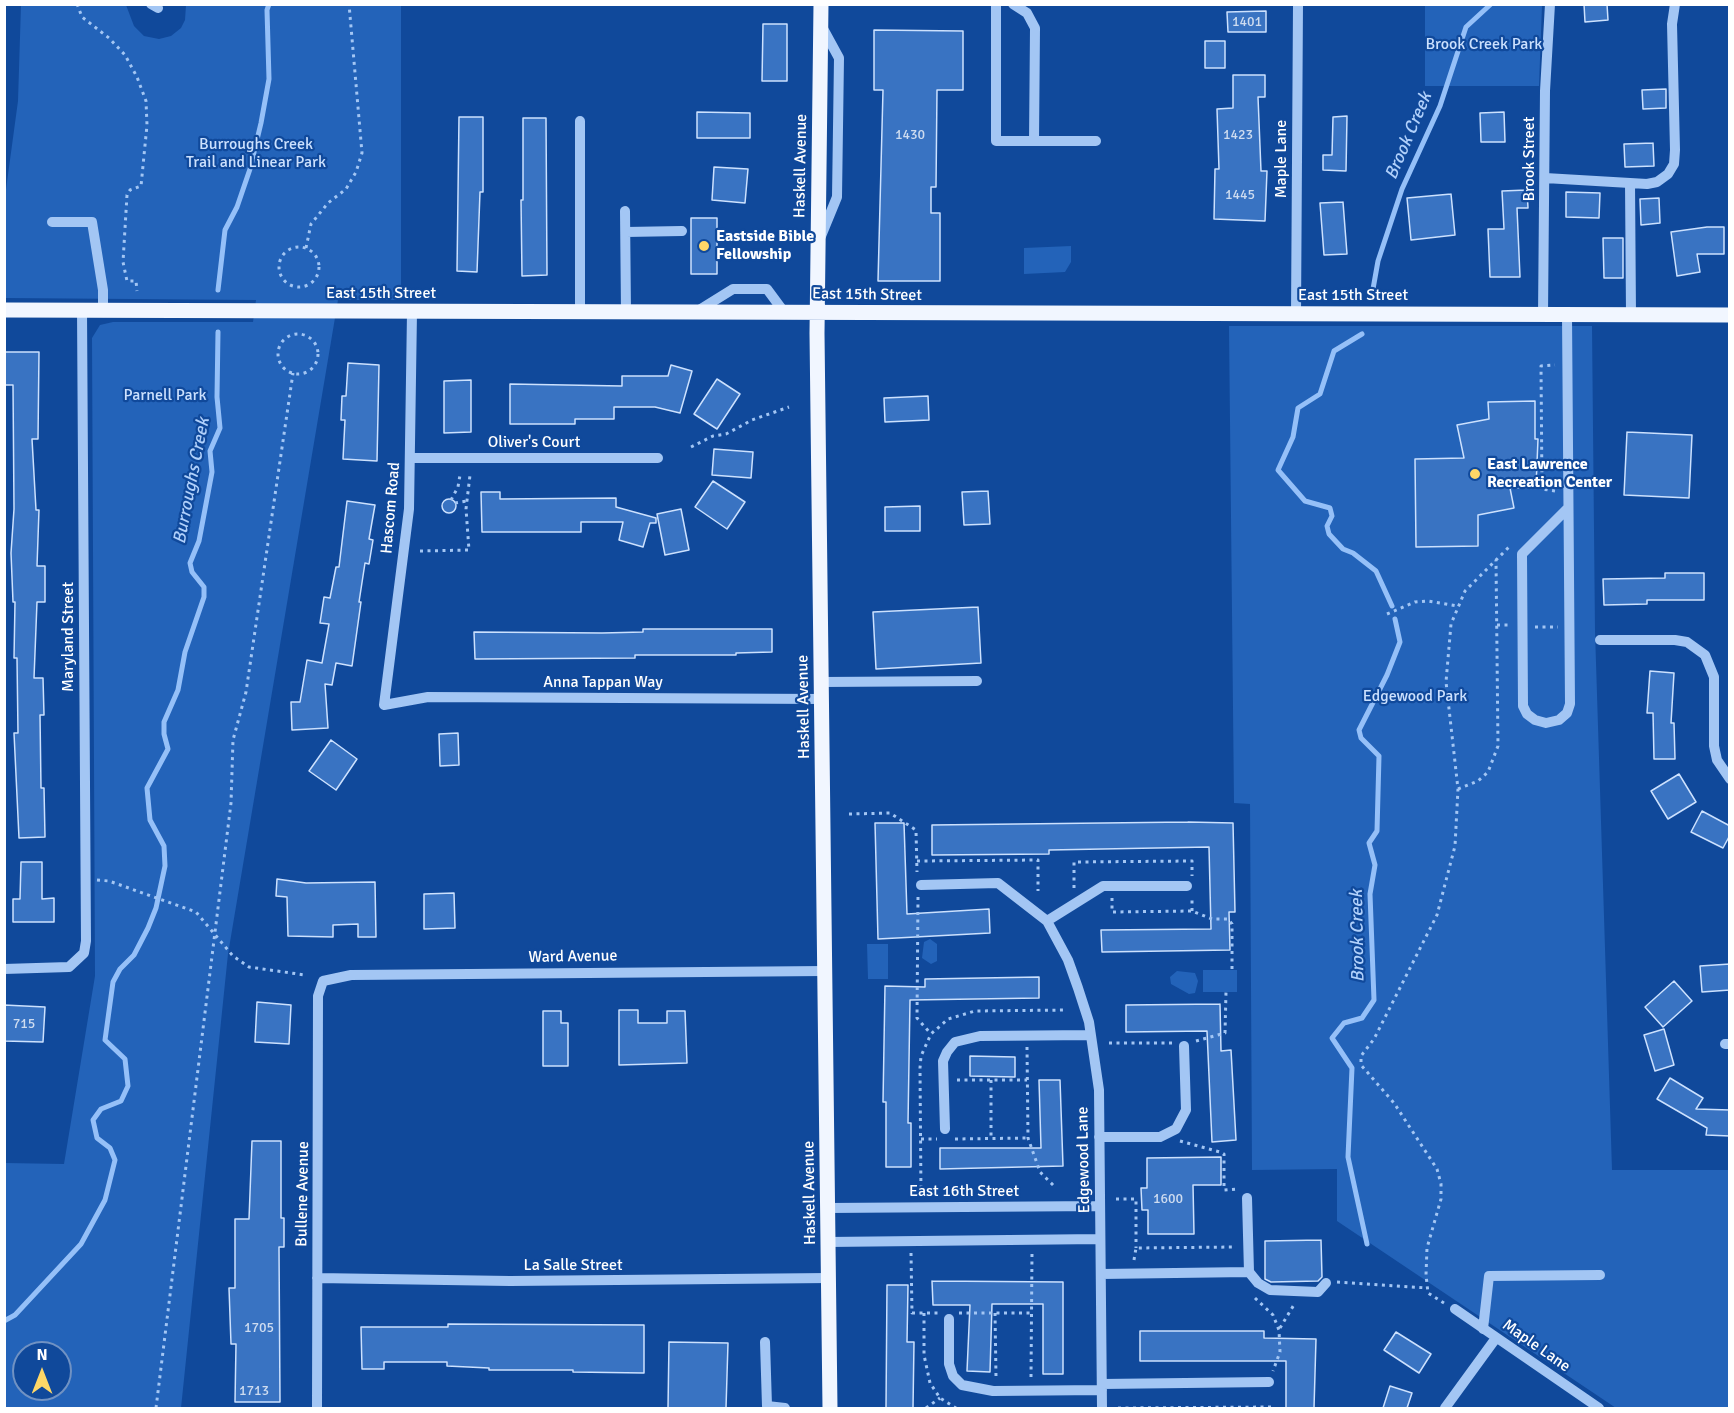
<!DOCTYPE html>
<html>
<head>
<meta charset="utf-8">
<style>
  body { margin:0 }
  #map { position:relative; width:1734px; height:1413px; overflow:hidden; background:#10499b; font-family:Signika,sans-serif }
  canvas { display:block }
  .frame { position:absolute; inset:0; border:6px solid #fff; pointer-events:none }
  .north { position:absolute; left:12px; top:1341px; width:60px; height:60px; box-sizing:border-box; background:#10499b; border:2px solid #7092c3; border-radius:50%; rotate:0deg; font-size:16px; font-weight:700; line-height:24px; text-align:center; color:#fff }
  .north::after { content:''; display:block; margin:auto; width:21px; height:27px; background:#ffd767; clip-path:polygon(50% 0,100% 100%,50% 72%,0 100%) }
</style>
</head>
<body>
<div id="map">
<canvas width="1734" height="1413"></canvas>
<div class="frame"></div>
<div class="north">N</div>
</div>
<script>
const ctx = document.querySelector('canvas').getContext('2d');
ctx.lineJoin = 'round';
function fill(path, color) {
  ctx.fillStyle = color;
  ctx.fill(path, 'evenodd');
}
function poly(rows) {
  const path = new Path2D();
  for (const r of rows) {
    if (r.length === 3) {
      path.moveTo(r[0] + r[2], r[1]);
      path.arc(r[0], r[1], r[2], 0, 2 * Math.PI);
      continue;
    }
    path.moveTo(r[0], r[1]);
    for (let i = 2; i < r.length; i += 2) path.lineTo(r[i], r[i + 1]);
  }
  return path;
}
function strokePath(path, color, width, dash) {
  ctx.strokeStyle = color;
  ctx.lineWidth = width;
  ctx.lineCap = dash ? 'butt' : 'round';
  ctx.setLineDash(dash || []);
  ctx.stroke(path);
}
function write(font, color, halo, rows, align = 'center') {
  ctx.font = font + ' Signika,sans-serif';
  ctx.lineWidth = 4.5;
  ctx.setLineDash([]);
  ctx.textBaseline = 'middle';
  ctx.strokeStyle = halo;
  ctx.fillStyle = color;
  for (const [text, x, y, turn = 0] of rows) {
    ctx.save();
    ctx.translate(x, y);
    ctx.rotate((+turn || 0) * Math.PI / 180);
    ctx.textAlign = isNaN(turn) ? turn : align;
    if (halo) ctx.strokeText(text, 0, 0);
    ctx.fillText(text, 0, 0);
    ctx.restore();
  }
}
const green = poly([
  [21,5,126,5,134,26,144,36,159,39,171,36,181,28,185,20,186,5,401,5,401,300,338,300,228,954,181,1408,5,1408,5,1163,64,1164,95,976,92,338,100,325,113,322,253,322,256,300,5,298,4,204,18,101],
  [24,1353,60,1353,60,1389,24,1389],
  [1425,5,1542,5,1539,86,1425,86],
  [1071,246,1071,262,1065,272,1024,274,1024,248],
  [1229,326,1592,326,1595,631,1612,1170,1729,1170,1729,1408,1616,1408,1337,1221,1337,1169,1252,1170,1250,804,1234,803],
  [930,939,937,944,937,961,931,964,922,958,924,942],
  [867,944,888,944,888,979,868,979],
  [1203,970,1237,970,1237,992,1203,992],
  [1177,971,1195,973,1198,981,1195,993,1189,994,1171,984,1170,977]
]);
const stream = poly([
  [1373,289,1378,261,1402,189,1440,106,1466,27,1491,4],
  [218,290,225,230,237,207,250,169,261,123,269,79,267,10,269,4],
  [1362,334,1334,351,1320,394,1298,408,1293,437,1278,470,1305,501,1330,508,1332,516,1327,526,1329,534,1343,549,1353,553,1376,571,1392,606],
  [1367,1244,1348,1157,1352,1068,1332,1038,1344,1023,1362,1018,1374,1000,1370,894,1375,865,1369,843,1377,831,1379,756,1361,738,1359,730,1387,675,1400,642,1395,619],
  [4,1321,15,1315,81,1244,105,1200,115,1160,110,1148,97,1138,93,1120,101,1109,121,1101,128,1086,125,1059,105,1040,113,982,120,969,134,955,148,928,156,908,165,866,164,846,150,820,147,788,168,749,164,734,164,722,178,690,185,652,204,597,204,587,192,572,190,563,199,541,212,472,210,451,220,428,217,397,218,332]
]);
const building = poly([
  [1584,4,1607,4,1608,20,1585,22,1584,4],
  [1266,11,1266,32,1228,32,1227,12,1266,11],
  [763,24,787,24,787,81,762,81,763,24],
  [874,30,963,31,963,90,937,90,936,187,931,187,931,213,940,213,940,281,878,281,883,90,874,90,874,30],
  [1205,41,1225,41,1225,68,1205,68,1205,41],
  [1233,75,1265,75,1265,97,1258,97,1261,171,1267,171,1265,221,1214,219,1215,169,1219,169,1217,109,1233,108,1233,75],
  [1666,89,1666,108,1643,109,1642,90,1666,89],
  [697,112,750,113,750,138,697,138,697,112],
  [1504,112,1505,142,1481,142,1480,113,1504,112],
  [1347,116,1346,171,1323,170,1323,155,1332,155,1333,117,1347,116],
  [459,117,483,117,483,192,480,192,477,272,457,271,459,117],
  [523,118,546,118,547,275,522,276,521,200,523,200,523,118],
  [1653,143,1654,166,1625,167,1624,144,1653,143],
  [714,167,748,169,745,203,712,200,714,167],
  [1527,190,1528,208,1517,208,1520,277,1490,277,1488,229,1504,229,1502,191,1527,190],
  [1566,192,1600,193,1599,218,1566,217,1566,192],
  [1451,194,1455,235,1411,240,1407,198,1451,194],
  [1659,198,1660,223,1641,225,1640,199,1659,198],
  [1343,202,1347,254,1324,255,1320,203,1343,202],
  [691,218,717,218,717,274,691,274,691,218],
  [1707,227,1724,227,1724,254,1697,254,1700,272,1677,276,1671,232,1707,227],
  [1603,238,1623,238,1623,278,1604,278,1603,238],
  [4,352,39,352,38,439,32,439,36,510,39,510,37,566,45,566,45,602,37,602,34,678,43,678,44,715,40,715,41,788,44,788,45,837,19,838,14,733,18,733,17,658,14,658,15,602,13,602,11,553,14,509,13,385,4,385,4,352],
  [348,363,379,365,377,461,343,459,345,420,341,420,342,396,346,396,348,363],
  [671,365,692,371,680,413,655,407,614,407,614,419,575,419,575,424,510,424,510,384,622,386,622,376,668,376,671,365],
  [717,379,740,394,717,429,694,414,717,379],
  [471,380,471,432,444,433,444,381,471,380],
  [928,396,929,420,885,422,884,398,928,396],
  [1535,401,1535,439,1538,439,1536,487,1510,488,1514,508,1478,515,1478,546,1416,547,1415,459,1464,458,1457,425,1489,419,1488,402,1535,401],
  [1627,432,1692,435,1689,498,1624,495,1627,432],
  [714,449,753,452,751,478,712,475,714,449],
  [713,481,745,502,727,529,695,507,713,481],
  [988,491,990,524,964,525,962,492,988,491],
  [481,492,500,492,500,499,616,498,616,507,656,518,656,523,650,523,643,547,619,540,623,522,581,522,581,532,482,532,481,492],
  [449,506,7],
  [347,501,375,505,369,539,373,540,369,564,365,563,359,602,361,602,352,666,336,663,332,685,325,684,328,728,292,730,291,702,300,702,307,660,322,663,329,624,320,623,324,597,330,598,336,567,339,567,347,501],
  [920,506,920,531,885,531,885,507,920,506],
  [681,509,689,550,665,555,657,514,681,509],
  [1665,573,1704,573,1704,600,1647,600,1647,604,1604,605,1603,579,1665,578,1665,573],
  [978,607,981,663,876,669,873,612,978,607],
  [643,629,772,629,772,652,736,653,736,655,635,655,635,658,475,659,474,632,602,633,643,632,643,629],
  [1650,671,1674,673,1671,723,1674,723,1675,759,1654,759,1653,713,1647,713,1650,671],
  [458,733,459,765,440,766,439,734,458,733],
  [331,740,357,759,336,790,309,771,331,740],
  [1679,774,1696,802,1668,819,1651,791,1679,774],
  [1702,811,1730,826,1730,835,1723,848,1691,832,1702,811],
  [1188,822,1233,823,1235,912,1229,912,1230,950,1102,952,1101,930,1211,929,1209,847,1049,850,1049,854,932,855,932,825,1188,822],
  [875,823,904,823,907,914,989,909,990,933,878,939,875,823],
  [21,862,42,862,42,899,54,898,54,922,13,922,13,899,20,899,21,862],
  [277,879,306,883,375,882,376,937,358,937,358,924,333,925,333,937,288,936,287,897,276,896,277,879],
  [454,893,455,928,424,929,424,894,454,893],
  [1730,964,1730,990,1702,992,1700,966,1730,964],
  [1039,977,1039,998,910,1000,908,1123,911,1123,911,1167,886,1167,886,1102,883,1102,885,986,925,987,925,979,1039,977],
  [1674,981,1692,1001,1663,1027,1645,1007,1674,981],
  [257,1002,291,1005,289,1044,255,1042,257,1002],
  [1220,1004,1221,1051,1231,1050,1236,1140,1212,1142,1207,1031,1126,1032,1126,1005,1220,1004],
  [4,1005,45,1007,43,1042,4,1041,4,1005],
  [619,1010,638,1010,638,1023,667,1023,667,1011,685,1011,687,1063,619,1065,619,1010],
  [543,1011,561,1011,561,1023,568,1023,568,1066,543,1066,543,1011],
  [1664,1029,1674,1065,1655,1071,1644,1035,1664,1029],
  [970,1056,1015,1057,1015,1077,970,1076,970,1056],
  [1670,1078,1703,1098,1696,1109,1730,1110,1730,1136,1706,1135,1707,1128,1657,1099,1670,1078],
  [1039,1080,1060,1080,1063,1166,940,1169,940,1148,1041,1148,1039,1080],
  [252,1141,281,1141,281,1218,284,1218,284,1247,279,1247,280,1402,235,1402,236,1344,231,1344,229,1288,235,1288,235,1219,249,1219,252,1141],
  [1221,1157,1221,1185,1193,1185,1194,1234,1148,1234,1148,1210,1142,1210,1141,1188,1147,1188,1147,1158,1221,1157],
  [1321,1240,1322,1277,1318,1281,1271,1282,1265,1279,1265,1241,1321,1240],
  [932,1281,1063,1282,1063,1374,1043,1374,1043,1304,992,1304,990,1372,967,1371,970,1305,933,1305,932,1281],
  [887,1285,908,1285,907,1342,914,1342,913,1408,886,1408,887,1285],
  [448,1324,644,1325,644,1373,573,1372,573,1370,489,1370,489,1368,447,1366,447,1362,384,1362,384,1369,362,1369,361,1327,448,1327,448,1324],
  [1140,1331,1264,1331,1264,1338,1316,1339,1314,1408,1286,1408,1286,1361,1140,1361,1140,1331],
  [1396,1332,1431,1354,1419,1373,1384,1350,1396,1332],
  [669,1342,728,1343,726,1408,668,1408,669,1342],
  [1390,1386,1412,1393,1407,1408,1383,1408,1390,1386]
]);
const path = poly([
  [77,4,82,17,109,38,125,55,137,77,146,101,147,125,141,186,130,190,127,195,123,262,127,281,136,281,137,291],
  [299,267,20],
  [306,248,311,224,328,203,346,189,356,172,362,153,349,4],
  [298,354,20],
  [691,447,713,436,726,434,752,420,789,407],
  [1555,491,1542,489,1541,366,1555,365],
  [451,500,458,487,460,475],
  [455,503,467,501],
  [420,551,469,550,466,509,470,475],
  [1387,614,1415,602,1428,601,1457,606],
  [1497,625,1510,625],
  [1535,627,1558,627],
  [1458,789,1478,781,1488,772,1498,746,1496,560],
  [849,814,890,813,916,830,917,872],
  [917,861,1038,860,1038,891],
  [97,880,109,881,196,912,233,956,249,967,305,975],
  [1074,888,1074,862,1192,861,1192,876],
  [918,897,917,1018,931,1034],
  [1112,898,1112,912,1192,911,1212,919,1228,919,1232,924,1232,970],
  [1192,911,1192,897],
  [1196,1041,1225,1033,1226,992],
  [1109,1043,1172,1043],
  [1027,1047,1028,1138,1040,1172,1055,1187],
  [957,1080,1027,1080],
  [991,1080,991,1138],
  [921,1139,937,1139],
  [955,1139,1028,1138],
  [1180,1141,1220,1152,1224,1154,1224,1190,1237,1189],
  [921,1196,920,1068,921,1056,931,1034,948,1019,975,1011,1067,1010],
  [1116,1199,1136,1199,1136,1248],
  [911,1253,912,1313,938,1313],
  [1134,1260,1136,1248,1234,1247],
  [1337,1282,1428,1288],
  [1255,1298,1273,1315,1279,1330,1280,1352,1273,1371],
  [1444,1303,1428,1293,1426,1275,1427,1248,1441,1199,1441,1184,1437,1169,1394,1103,1361,1065,1361,1056,1374,1039,1437,915,1455,846,1458,789,1446,682,1451,624,1465,591,1511,545],
  [924,1313,924,1355,930,1383,940,1398,956,1408],
  [959,1313,1032,1313],
  [995,1313,996,1377],
  [1280,1328,1295,1303],
  [1031,1377,1032,1252],
  [156,1408,231,803,233,740,246,692,293,373],
  [926,1408,940,1398],
  [1118,1408,1273,1407]
]);
const minor = poly([
  [151,4,158,8],
  [996,4,996,141,1096,141],
  [1013,4,1027,13,1035,28,1034,141],
  [1545,178,1647,184,1657,182,1668,174,1674,164,1675,150,1672,24,1675,4],
  [1630,183,1631,315],
  [625,211,626,312],
  [52,222,92,222,103,290,103,310],
  [626,232,682,231],
  [821,236,837,197,839,58,821,25],
  [412,312,409,509,384,705,428,697,822,699],
  [580,312,580,121],
  [696,312,733,289,767,289,784,312],
  [1296,314,1298,4],
  [1543,315,1545,91,1550,4],
  [1567,315,1570,704,1567,713,1559,720,1546,723,1535,720,1527,714,1523,706,1522,554,1568,508],
  [411,458,658,458],
  [1600,640,1675,640,1687,642,1705,655,1714,677,1714,746,1717,760,1730,779],
  [822,682,977,681],
  [921,885,998,883,1047,921,1068,960,1078,988,1089,1022,1099,1090,1102,1408],
  [1047,921,1103,886,1187,886],
  [4,969,69,967,84,953,86,941,82,310],
  [1725,1044,1730,1044],
  [945,1129,943,1061,947,1052,955,1042,980,1036,1091,1035],
  [1099,1137,1160,1137,1176,1129,1186,1110,1184,1046],
  [828,1208,1100,1206],
  [828,1242,1100,1239],
  [1249,1272,1258,1283,1270,1290,1318,1292,1326,1283],
  [1101,1274,1249,1272,1247,1198],
  [317,1278,510,1281,829,1278],
  [1455,1309,1599,1408],
  [949,1319,949,1364,953,1376,962,1385,993,1391,1102,1390],
  [1483,1329,1489,1276,1600,1275],
  [765,1342,767,1406,785,1408],
  [1102,1384,1269,1382],
  [317,1408,318,996,323,981,351,975,825,971],
  [1445,1408,1496,1338]
]);
const major = poly([
  [821,4,817,333,830,1408],
  [4,310,1730,315]
]);
const markers = [
  [704,246,6,"#ffd767"],
  [1475,474,6,"#ffd767"]
];
const numberNames = [
  ["1401",1247,22],
  ["1430",910,135],
  ["1423",1238,135],
  ["1445",1240,195],
  ["715",24,1024],
  ["1600",1168,1199],
  ["1705",259,1328],
  ["1713",254,1391]
];
const parkNames = [
  ["Brook Creek Park",1484,45],
  ["Burroughs Creek",256,145],
  ["Trail and Linear Park",256,163],
  ["Parnell Park",165,396],
  ["Edgewood Park",1415,697]
];
const streetNames = [
  ["Maple Lane",1282,159,-90],
  ["Brook Street",1530,159,-90],
  ["Haskell Avenue",801,166,-89],
  ["East 15th Street",381,294],
  ["East 15th Street",867,295,1],
  ["East 15th Street",1353,296],
  ["Oliver's Court",534,443],
  ["Hascom Road",391,508,-85],
  ["Maryland Street",69,637,-90],
  ["Anna Tappan Way",603,683],
  ["Haskell Avenue",804,707,-91],
  ["Ward Avenue",573,957,-1],
  ["Edgewood Lane",1084,1160,-91],
  ["East 16th Street",964,1192],
  ["Haskell Avenue",810,1193,-91],
  ["Bullene Avenue",303,1194,-89],
  ["La Salle Street",573,1266],
  ["Maple Lane",1536,1346,35]
];
const poiNames = [
  ["Eastside Bible",716,237],
  ["Fellowship",716,255],
  ["East Lawrence",1487,465],
  ["Recreation Center",1487,483]
];
const waterNames = [
  ["Brook Creek",1409,136,-67],
  ["Burroughs Creek",192,481,-79],
  ["Brook Creek",1358,936,-91]
];
fill(green, '#2363b9');
strokePath(stream, '#95c0f8', 5);
fill(building, '#3973c2');
strokePath(building, '#cce1fe', 1.5);
strokePath(path, '#a3c6f4', 3, [3, 4.5]);
strokePath(minor, '#a3c6f4', 10);
strokePath(major, '#f1f6ff', 15);
for (const [x, y, r, color] of markers) {
  const dot = new Path2D();
  dot.arc(x, y, r, 0, 2 * Math.PI);
  ctx.fillStyle = color;
  ctx.fill(dot);
  strokePath(dot, '#10499b', 2);
}
write('14px', '#cedcf0', null, numberNames);
write('16px', '#cce1fe', '#10499b', parkNames);
write('16px', '#fff', '#10499b', streetNames);
write('bold 16px', '#fff', '#10499b', poiNames, 'left');
write('italic 18px', '#b0d0fb', '#10499b', waterNames);
</script>
</body>
</html>
